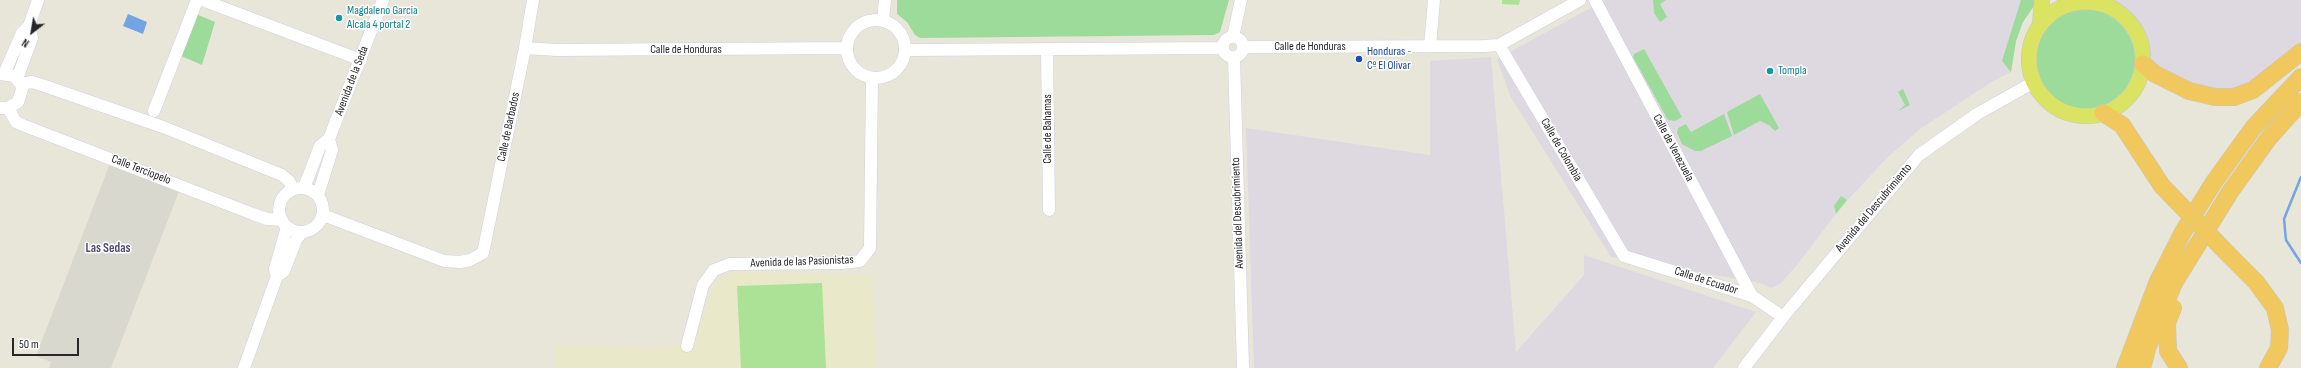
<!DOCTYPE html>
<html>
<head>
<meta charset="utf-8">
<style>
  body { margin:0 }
  #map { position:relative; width:2301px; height:368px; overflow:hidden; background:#e8e6d9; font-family:"Sofia Sans Condensed",sans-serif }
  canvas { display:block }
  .north { position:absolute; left:12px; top:12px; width:40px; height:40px; -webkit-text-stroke:3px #fff; paint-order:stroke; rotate:211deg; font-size:11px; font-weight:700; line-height:16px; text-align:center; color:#272727 }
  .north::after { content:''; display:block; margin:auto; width:14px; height:18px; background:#272727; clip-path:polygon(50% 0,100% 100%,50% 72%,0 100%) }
  .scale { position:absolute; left:12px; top:338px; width:67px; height:18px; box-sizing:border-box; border:2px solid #272727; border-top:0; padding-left:5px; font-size:12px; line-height:14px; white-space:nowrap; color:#272727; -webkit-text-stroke:3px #fff; paint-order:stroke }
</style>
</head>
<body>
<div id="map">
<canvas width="2301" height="368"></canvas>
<div class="north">N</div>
<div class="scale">50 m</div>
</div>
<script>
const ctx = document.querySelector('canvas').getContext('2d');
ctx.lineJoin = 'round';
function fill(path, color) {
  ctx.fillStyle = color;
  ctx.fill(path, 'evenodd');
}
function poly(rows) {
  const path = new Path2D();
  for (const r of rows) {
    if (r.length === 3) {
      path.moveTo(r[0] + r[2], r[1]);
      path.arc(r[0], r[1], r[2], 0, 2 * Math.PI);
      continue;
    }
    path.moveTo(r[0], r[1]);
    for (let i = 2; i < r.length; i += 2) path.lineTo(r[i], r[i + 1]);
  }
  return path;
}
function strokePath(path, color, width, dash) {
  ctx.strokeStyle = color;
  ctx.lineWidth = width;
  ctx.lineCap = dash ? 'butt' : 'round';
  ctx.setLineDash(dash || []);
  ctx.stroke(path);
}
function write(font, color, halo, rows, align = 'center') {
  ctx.font = font + ' "Sofia Sans Condensed",sans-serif';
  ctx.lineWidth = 3;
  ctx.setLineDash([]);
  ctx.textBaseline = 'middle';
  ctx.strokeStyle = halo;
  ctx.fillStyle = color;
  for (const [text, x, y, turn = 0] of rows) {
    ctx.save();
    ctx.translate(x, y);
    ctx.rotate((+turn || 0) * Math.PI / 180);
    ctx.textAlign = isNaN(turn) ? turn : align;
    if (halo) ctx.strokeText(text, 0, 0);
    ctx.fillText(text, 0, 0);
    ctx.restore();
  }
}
const industrial = poly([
  [1605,0,2035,0,2036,3,2023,22,2016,41,2011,72,1990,83,1920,129,1888,157,1841,207,1797,265,1780,284,1771,288,1760,283,1611,257,1510,96,1497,59],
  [2076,0,2301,0,2301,52,2253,90,2215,97,2143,64,2141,47,2135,31,2125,17,2111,8,2095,2],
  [1491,57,1516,352,1584,275,1584,255,1756,312,1713,368,1254,368,1246,128,1430,155,1430,61]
]);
const education = poly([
  [735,272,872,275,876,368,556,368,556,345,665,347,696,342,712,288,723,276]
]);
const green = poly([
  [897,0,1229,0,1220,32,1214,35,920,38,915,35,907,22,897,14],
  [1653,0,1666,0,1660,4,1667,17,1660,22,1654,13],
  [2021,0,2035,0,2036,3,2023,22,2016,41,2011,72,2002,61],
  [2085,59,50],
  [196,14,215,22,202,65,179,55],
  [1644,49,1682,117,1675,121,1668,120,1633,57,1634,54],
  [1903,89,1910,105,1898,111,1905,105,1898,92],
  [1760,94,1779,128,1775,131,1769,125,1760,121,1734,135,1727,112],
  [1724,114,1732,136,1701,151,1695,151,1682,144,1677,133,1678,128,1686,124,1691,132],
  [1841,196,1847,200,1836,214,1834,206]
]);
const pitch = poly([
  [1502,0,1520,0,1519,5,1502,4],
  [822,283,826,368,741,368,737,286]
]);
const plaza = poly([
  [112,158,181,186,111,368,49,368,51,362,36,356]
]);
const water = poly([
  [128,14,147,22,143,34,123,26]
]);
const stream = poly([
  [2301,177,2284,219,2286,240,2301,263]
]);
const minor = poly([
  [202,0,361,60],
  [1595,0,1752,296],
  [876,49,29],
  [883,21,885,0],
  [1233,47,10],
  [1233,37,1241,0],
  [1499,45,1624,256,1752,296,1783,317],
  [1430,46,1434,0],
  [1244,47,1484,46,1499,45,1580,0],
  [525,48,556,50,847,48],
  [1047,49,1049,210],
  [906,50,1222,48],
  [1234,58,1243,368],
  [0,74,14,76,21,84,22,89,18,102,8,108,1,108],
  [4,74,22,33,29,26,38,0],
  [17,79,32,38,29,26],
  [21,84,32,82,42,85,163,127,282,175,289,181,293,189],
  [8,108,16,122,25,126,253,214,267,219,282,220],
  [154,111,197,0],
  [329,139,383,0],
  [301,210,22],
  [304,188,320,146,329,139,332,150,318,195],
  [323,215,444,261,460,262,470,260,483,253,525,48,533,0],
  [277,276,275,269,287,227],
  [687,346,703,285,714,270,730,264,842,263,860,261,870,248,872,78],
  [244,368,277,276,284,271,296,240,302,232],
  [1744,368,1783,317,1919,155,1977,114,2034,82]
]);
const major = poly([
  [2086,59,57],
  [2040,24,2042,0]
]);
const highway = poly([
  [2143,64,2155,74,2189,91,2215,97,2234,97,2253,90,2301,52],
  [2103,113,2122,125,2162,186],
  [2230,256,2256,282,2275,308,2280,330,2279,348,2268,368],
  [2173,308,2167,323,2168,351,2179,368],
  [2125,368,2158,281,2183,232,2214,182,2253,128,2301,77],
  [2142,368,2148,346,2174,283,2230,192,2268,139,2301,102]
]);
const highwayBridge = poly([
  [2162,186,2230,256]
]);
const markers = [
  [339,18,4,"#0f9aa8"],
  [1359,59,4,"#1a4fb4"],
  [1770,71,4,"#0f9aa8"]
];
const cultureNames = [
  ["Magdaleno Garcia",347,11],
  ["Alcala 4 portal 2",347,25],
  ["Tompla",1778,71]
];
const streetNames = [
  ["Calle de Honduras",1310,47],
  ["Calle de Honduras",686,50],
  ["Avenida de la Seda",352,81,-69],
  ["Calle de Barbados",509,127,-78],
  ["Calle de Bahamas",1048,129,-90],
  ["Calle de Venezuela",1673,148,62],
  ["Calle de Colombia",1561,150,60],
  ["Calle Terciopelo",141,170,21],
  ["Avenida del Descubrimiento",1874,208,-50],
  ["Avenida del Descubrimiento",1238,213,-92],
  ["Avenida de las Pasionistas",802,262,-2],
  ["Calle de Ecuador",1706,281,18]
];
const transitNames = [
  ["Honduras -",1367,52],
  ["Cº El Olivar",1367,66]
];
const neighbourhoodNames = [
  ["Las Sedas",108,249]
];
fill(industrial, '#ded9e1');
fill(education, '#e9e8c9');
fill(green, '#9cdb99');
fill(pitch, '#abe295');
fill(plaza, '#d9d8cf');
fill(water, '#73a4e3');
strokePath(stream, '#73a4e3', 2.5);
strokePath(minor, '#d0cedf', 13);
strokePath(major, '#c7c7c7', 16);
strokePath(highway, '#c7c7c7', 18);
strokePath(minor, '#fff', 12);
strokePath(major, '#dbe363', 15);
strokePath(highway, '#f0c85d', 17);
strokePath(highwayBridge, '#c7c7c7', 18, []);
strokePath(highwayBridge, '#f0c85d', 17);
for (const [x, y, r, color] of markers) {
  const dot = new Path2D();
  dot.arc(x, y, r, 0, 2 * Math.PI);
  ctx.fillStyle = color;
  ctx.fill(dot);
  strokePath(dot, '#fff', 1.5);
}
write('12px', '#0d838f', '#fff', cultureNames, 'left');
write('12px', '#272727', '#fff', streetNames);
write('12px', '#164399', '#fff', transitNames, 'left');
write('bold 13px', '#504c73', '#fff', neighbourhoodNames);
</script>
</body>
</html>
